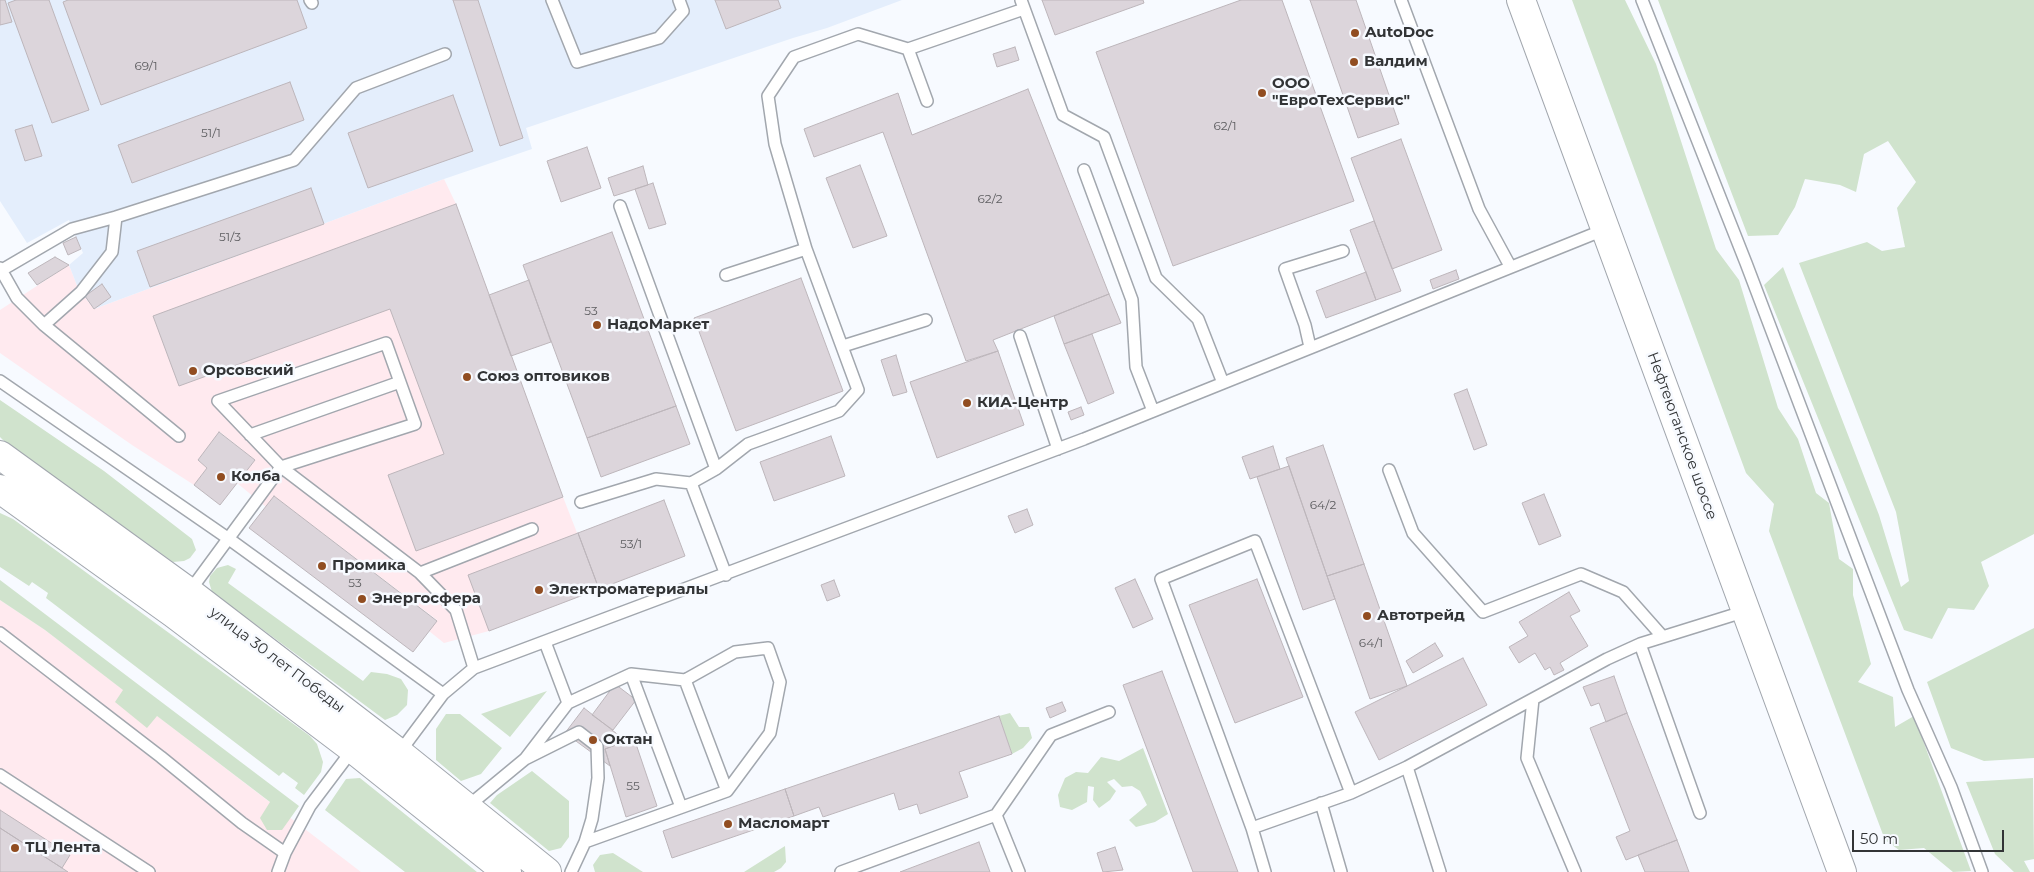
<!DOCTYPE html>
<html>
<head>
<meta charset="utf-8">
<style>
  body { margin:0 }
  #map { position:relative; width:2034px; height:872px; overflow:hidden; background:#f7faff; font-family:Montserrat,sans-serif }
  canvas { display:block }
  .scale { position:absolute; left:1852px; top:830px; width:152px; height:22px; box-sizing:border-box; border:2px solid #323436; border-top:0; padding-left:6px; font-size:15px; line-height:18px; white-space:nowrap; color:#323436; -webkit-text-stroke:4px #f7faff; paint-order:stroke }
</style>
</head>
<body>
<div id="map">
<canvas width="2034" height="872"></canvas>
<div class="scale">50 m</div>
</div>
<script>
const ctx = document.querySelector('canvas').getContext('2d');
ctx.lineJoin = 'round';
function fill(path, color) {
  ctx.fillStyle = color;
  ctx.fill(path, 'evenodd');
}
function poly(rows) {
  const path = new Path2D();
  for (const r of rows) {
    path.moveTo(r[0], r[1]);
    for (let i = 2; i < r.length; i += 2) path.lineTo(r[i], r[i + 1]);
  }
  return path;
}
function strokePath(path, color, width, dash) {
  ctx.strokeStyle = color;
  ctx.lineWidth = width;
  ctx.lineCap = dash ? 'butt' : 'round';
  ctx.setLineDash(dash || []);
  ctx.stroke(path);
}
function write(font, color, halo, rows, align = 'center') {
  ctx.font = font + ' Montserrat,sans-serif';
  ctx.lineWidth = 5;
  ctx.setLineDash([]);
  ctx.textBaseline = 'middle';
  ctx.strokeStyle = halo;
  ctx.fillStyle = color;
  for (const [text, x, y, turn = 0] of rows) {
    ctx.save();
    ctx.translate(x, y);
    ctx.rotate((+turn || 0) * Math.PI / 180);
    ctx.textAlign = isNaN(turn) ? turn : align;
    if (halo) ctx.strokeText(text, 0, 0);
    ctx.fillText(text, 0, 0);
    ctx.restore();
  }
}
const commercial = poly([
  [444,179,456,204,563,497,599,589,489,631,444,643,429,631,437,620,274,496,266,507,237,483,255,460,220,432,198,460,207,468,194,485,132,445,0,353,0,310,69,265,78,288,94,309],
  [0,600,45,630,361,872,0,872]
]);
const built = poly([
  [0,0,902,0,827,28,793,38,526,128,532,149,444,179,94,309,78,288,69,265,83,253,69,220,27,243,0,201]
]);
const green = poly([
  [1572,0,1625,0,1656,64,1716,249,1739,280,1778,408,1798,439,1816,493,1829,503,1839,559,1853,569,1853,595,1871,664,1858,682,1893,697,1895,727,1914,716,1971,871,1953,872,1924,848,1899,850,1885,840,1769,531,1774,504,1746,473],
  [1658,0,2034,0,2034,534,1981,562,1989,586,1974,610,1948,608,1932,639,1904,630,1764,285,1783,267,1879,515,1901,587,1909,581,1896,512,1799,263,1867,242,1882,251,1905,247,1897,208,1916,182,1888,141,1864,154,1856,192,1840,185,1805,179,1795,207,1778,235,1748,236],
  [0,400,104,471,192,539,196,550,190,558,184,561,173,562,3,440,0,437],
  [0,513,13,519,310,736,317,744,323,762,321,772,304,795,295,788,298,783,283,772,279,776,46,598,48,593,32,582,29,586,0,567],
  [228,565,236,569,228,583,363,681,371,672,387,674,401,679,408,690,407,705,397,715,385,720,212,592,209,582,210,576,217,568],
  [0,580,299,806,282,830,267,830,260,818,270,802,157,716,147,728,115,702,123,690,45,630,0,600],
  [2034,628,2034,758,1984,761,1951,748,1927,682],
  [547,691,510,737,481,714],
  [1010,713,1019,727,1029,727,1032,738,1023,748,1012,754,999,716],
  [446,714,460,714,502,748,481,774,461,781,436,760,436,729],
  [1143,748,1168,814,1155,822,1136,827,1129,820,1147,805,1140,791,1132,786,1122,787,1114,779,1107,782,1116,791,1110,800,1099,808,1093,800,1094,787,1088,786,1087,802,1072,810,1060,807,1058,795,1065,778,1076,772,1088,773,1101,757,1119,761],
  [532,771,569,801,569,837,561,848,549,851,490,803,497,795],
  [360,778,477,872,405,872,325,810,346,779],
  [2033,778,2034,859,2024,861,2030,872,2014,872,1995,854,1966,782],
  [785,846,786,862,781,868,774,872,744,872],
  [613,853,643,872,595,872,593,865,600,855]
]);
const building = poly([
  [0,0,5,0,12,22,0,25,0,0],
  [16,0,49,0,89,110,52,123,8,3,16,0],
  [68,0,297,0,307,28,101,105,63,2,68,0],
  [453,0,478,0,523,138,500,146,453,0],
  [715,0,778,0,781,8,726,29,715,0],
  [1042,0,1143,0,1144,3,1055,35,1042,0],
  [1241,0,1282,0,1354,201,1173,266,1096,52,1241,0],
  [1310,0,1356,0,1399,124,1358,138,1310,0],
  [1015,47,1019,60,997,67,993,54,1015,47],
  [290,82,304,120,132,183,118,145,290,82],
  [1028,89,1109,294,993,340,998,351,966,361,883,132,814,157,804,129,898,93,912,135,1028,89],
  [453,95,473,151,368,188,348,133,453,95],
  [32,125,42,156,25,161,15,130,32,125],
  [1401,139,1442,250,1392,269,1351,158,1401,139],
  [587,147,601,188,561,202,547,161,587,147],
  [860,165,887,236,853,248,826,178,860,165],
  [643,166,648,185,614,196,608,178,643,166],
  [653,183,666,224,649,229,635,189,653,183],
  [311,188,324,224,150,287,137,251,311,188],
  [456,204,563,497,416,551,388,475,444,454,390,309,179,386,153,316,456,204],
  [1374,221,1401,291,1376,300,1350,230,1374,221],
  [612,232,676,406,587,438,523,265,612,232],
  [76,237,81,249,68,255,63,243,76,237],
  [55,257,69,265,37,285,28,273,55,257],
  [1456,270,1459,279,1433,289,1430,280,1456,270],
  [1366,272,1376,300,1326,318,1316,291,1366,272],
  [801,278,843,391,736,431,694,318,801,278],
  [529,280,551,342,511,356,489,295,529,280],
  [102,284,111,297,94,309,85,296,102,284],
  [1109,294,1121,323,1064,344,1054,316,1109,294],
  [1092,334,1114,393,1088,404,1064,344,1092,334],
  [998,351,1024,425,937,458,910,382,998,351],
  [896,355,907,392,893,396,881,360,896,355],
  [1467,389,1487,445,1474,450,1454,394,1467,389],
  [676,406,690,444,601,477,587,438,676,406],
  [1081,407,1084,415,1071,420,1068,412,1081,407],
  [219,432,255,460,220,505,194,485,207,468,198,460,219,432],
  [831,436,845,476,774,501,760,462,831,436],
  [1323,445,1364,564,1327,576,1286,458,1323,445],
  [1273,446,1280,469,1250,479,1242,457,1273,446],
  [1289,466,1335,599,1303,610,1257,477,1289,466],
  [1544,494,1561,536,1539,545,1522,503,1544,494],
  [274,496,437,621,413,652,249,528,274,496],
  [664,500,685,556,599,589,578,533,664,500],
  [1027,509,1033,525,1015,533,1008,516,1027,509],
  [578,533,599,589,489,631,468,575,578,533],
  [1364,564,1407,686,1370,699,1327,576,1364,564],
  [1135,579,1153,619,1133,628,1115,588,1135,579],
  [1257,579,1303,697,1235,723,1189,605,1257,579],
  [834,580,840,596,827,601,821,585,834,580],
  [1569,592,1580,611,1570,616,1588,646,1560,663,1564,670,1554,675,1550,667,1545,670,1535,653,1519,663,1509,647,1528,636,1519,622,1569,592],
  [1435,643,1443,656,1413,673,1406,661,1435,643],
  [1463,658,1487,705,1379,760,1355,712,1463,658],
  [1162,671,1238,872,1193,872,1123,685,1162,671],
  [1614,676,1627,713,1606,722,1599,703,1591,706,1583,687,1614,676],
  [615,684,636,700,613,730,592,715,615,684],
  [1062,702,1066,711,1050,718,1046,708,1062,702],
  [584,708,626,741,605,749,610,766,565,733,584,708],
  [1627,713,1677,840,1626,860,1616,837,1630,831,1590,728,1627,713],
  [999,716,1012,754,959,772,968,797,920,814,917,804,899,810,894,793,823,817,819,807,794,816,785,789,999,716],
  [634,738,657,806,626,817,605,749,634,738],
  [785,789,794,816,672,858,663,831,785,789],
  [0,810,70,855,62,868,0,828,0,810],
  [0,828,62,868,68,872,0,872,0,828],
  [1677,840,1689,872,1645,872,1638,855,1677,840],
  [979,842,990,872,900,872,979,842],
  [1115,847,1123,870,1103,872,1097,853,1115,847]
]);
const lane = poly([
  [310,0,312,3],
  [552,0,577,62,659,38,683,11,679,0],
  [1021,0,1063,115,1104,137,1156,278,1198,319,1223,383],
  [1401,0,1479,209,1510,266],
  [1642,0,1746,263,1908,690,1951,787,1982,872],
  [908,49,927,101],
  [1084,170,1132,300,1136,367,1153,411],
  [620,206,716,469],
  [806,249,775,144,768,96,794,57,858,34,908,49,1024,9],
  [0,268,17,298,44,325,179,436],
  [0,271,72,229,116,217,294,160,356,88,445,54],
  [44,325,81,292,112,252,116,217],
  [1020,336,1058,449],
  [843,346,926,320],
  [1310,347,1305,325,1285,269,1343,251],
  [0,381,229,539,443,694],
  [250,435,400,382],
  [1389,470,1413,533,1483,612,1581,574,1623,592,1662,636],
  [691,483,726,575],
  [581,502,656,479,691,483,716,469,748,444,839,411,858,390,806,249,726,275],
  [420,573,532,529],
  [189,592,281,467,415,424,386,343,218,401,281,467,420,573,456,610,474,668],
  [0,633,161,757,242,823,285,853],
  [545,642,568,703],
  [1640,644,1700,813],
  [631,674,681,807],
  [685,680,735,652,768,648,780,682,770,733,727,791],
  [1533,699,1527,758,1575,872],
  [399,753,443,694,474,668,1084,439,1606,229],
  [525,759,568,703,631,674,685,680,727,791,585,842],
  [1407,767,1440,872],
  [0,775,149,872],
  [1321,803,1341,872],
  [467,807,525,759,579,732,597,746,598,778,592,819,585,842,571,872],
  [996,815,1051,735,1109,712],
  [1252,828,1351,793,1407,767,1607,659,1640,644,1746,611],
  [278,872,285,853,310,806,353,749],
  [841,872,996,815,1019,872],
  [1265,872,1252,828,1161,579,1255,541,1351,793]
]);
const secondary = poly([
  [0,455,189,592,399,753,547,872],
  [0,489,173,613,353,749,507,872]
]);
const primary = poly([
  [1521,0,1842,872]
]);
const markers = [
  [1355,33,5,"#914d21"],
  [1354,62,5,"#914d21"],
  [1262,93,5,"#914d21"],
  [597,325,5,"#914d21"],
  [193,371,5,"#914d21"],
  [467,377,5,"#914d21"],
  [967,403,5,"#914d21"],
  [221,477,5,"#914d21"],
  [322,566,5,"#914d21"],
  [539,590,5,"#914d21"],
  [362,599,5,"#914d21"],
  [1367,616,5,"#914d21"],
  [593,740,5,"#914d21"],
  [728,824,5,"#914d21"],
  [15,848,5,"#914d21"]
];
const numberNames = [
  ["69/1",146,66],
  ["62/1",1225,126],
  ["51/1",211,133],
  ["62/2",990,199],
  ["51/3",230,237],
  ["53",591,311],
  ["64/2",1323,505],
  ["53/1",631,544],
  ["53",355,583],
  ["64/1",1371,643],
  ["55",633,786]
];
const poiNames = [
  ["AutoDoc",1365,33],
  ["Валдим",1364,62],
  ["ООО",1272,84],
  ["\"ЕвроТехСервис\"",1272,101],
  ["НадоМаркет",607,325],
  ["Орсовский",203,371],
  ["Союз оптовиков",477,377],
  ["КИА-Центр",977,403],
  ["Колба",231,477],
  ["Промика",332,566],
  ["Электроматериалы",549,590],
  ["Энергосфера",372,599],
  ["Автотрейд",1377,616],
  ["Октан",603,740],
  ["Масломарт",738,824],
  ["ТЦ Лента",25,848]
];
const streetNames = [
  ["Нефтеюганское шоссе",1682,436,70],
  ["улица 30 лет Победы",277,660,37]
];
fill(commercial, '#ffeaef');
fill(built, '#e4eefc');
fill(green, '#d0e3cd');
fill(building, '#dcd5db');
strokePath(building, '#bdb6bb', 1);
strokePath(lane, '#a2a7ae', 14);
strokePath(secondary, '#a2a7ae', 30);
strokePath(primary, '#a2a7ae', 30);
strokePath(lane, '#fff', 11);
strokePath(secondary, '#fff', 28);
strokePath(primary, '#fff', 28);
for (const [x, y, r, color] of markers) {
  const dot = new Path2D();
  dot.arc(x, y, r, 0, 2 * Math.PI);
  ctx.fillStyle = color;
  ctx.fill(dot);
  strokePath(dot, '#f7faff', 2);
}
write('12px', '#5c5c5f', null, numberNames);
write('bold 15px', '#323436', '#f7faff', poiNames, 'left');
write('15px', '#323436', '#f7faff', streetNames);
</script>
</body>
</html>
